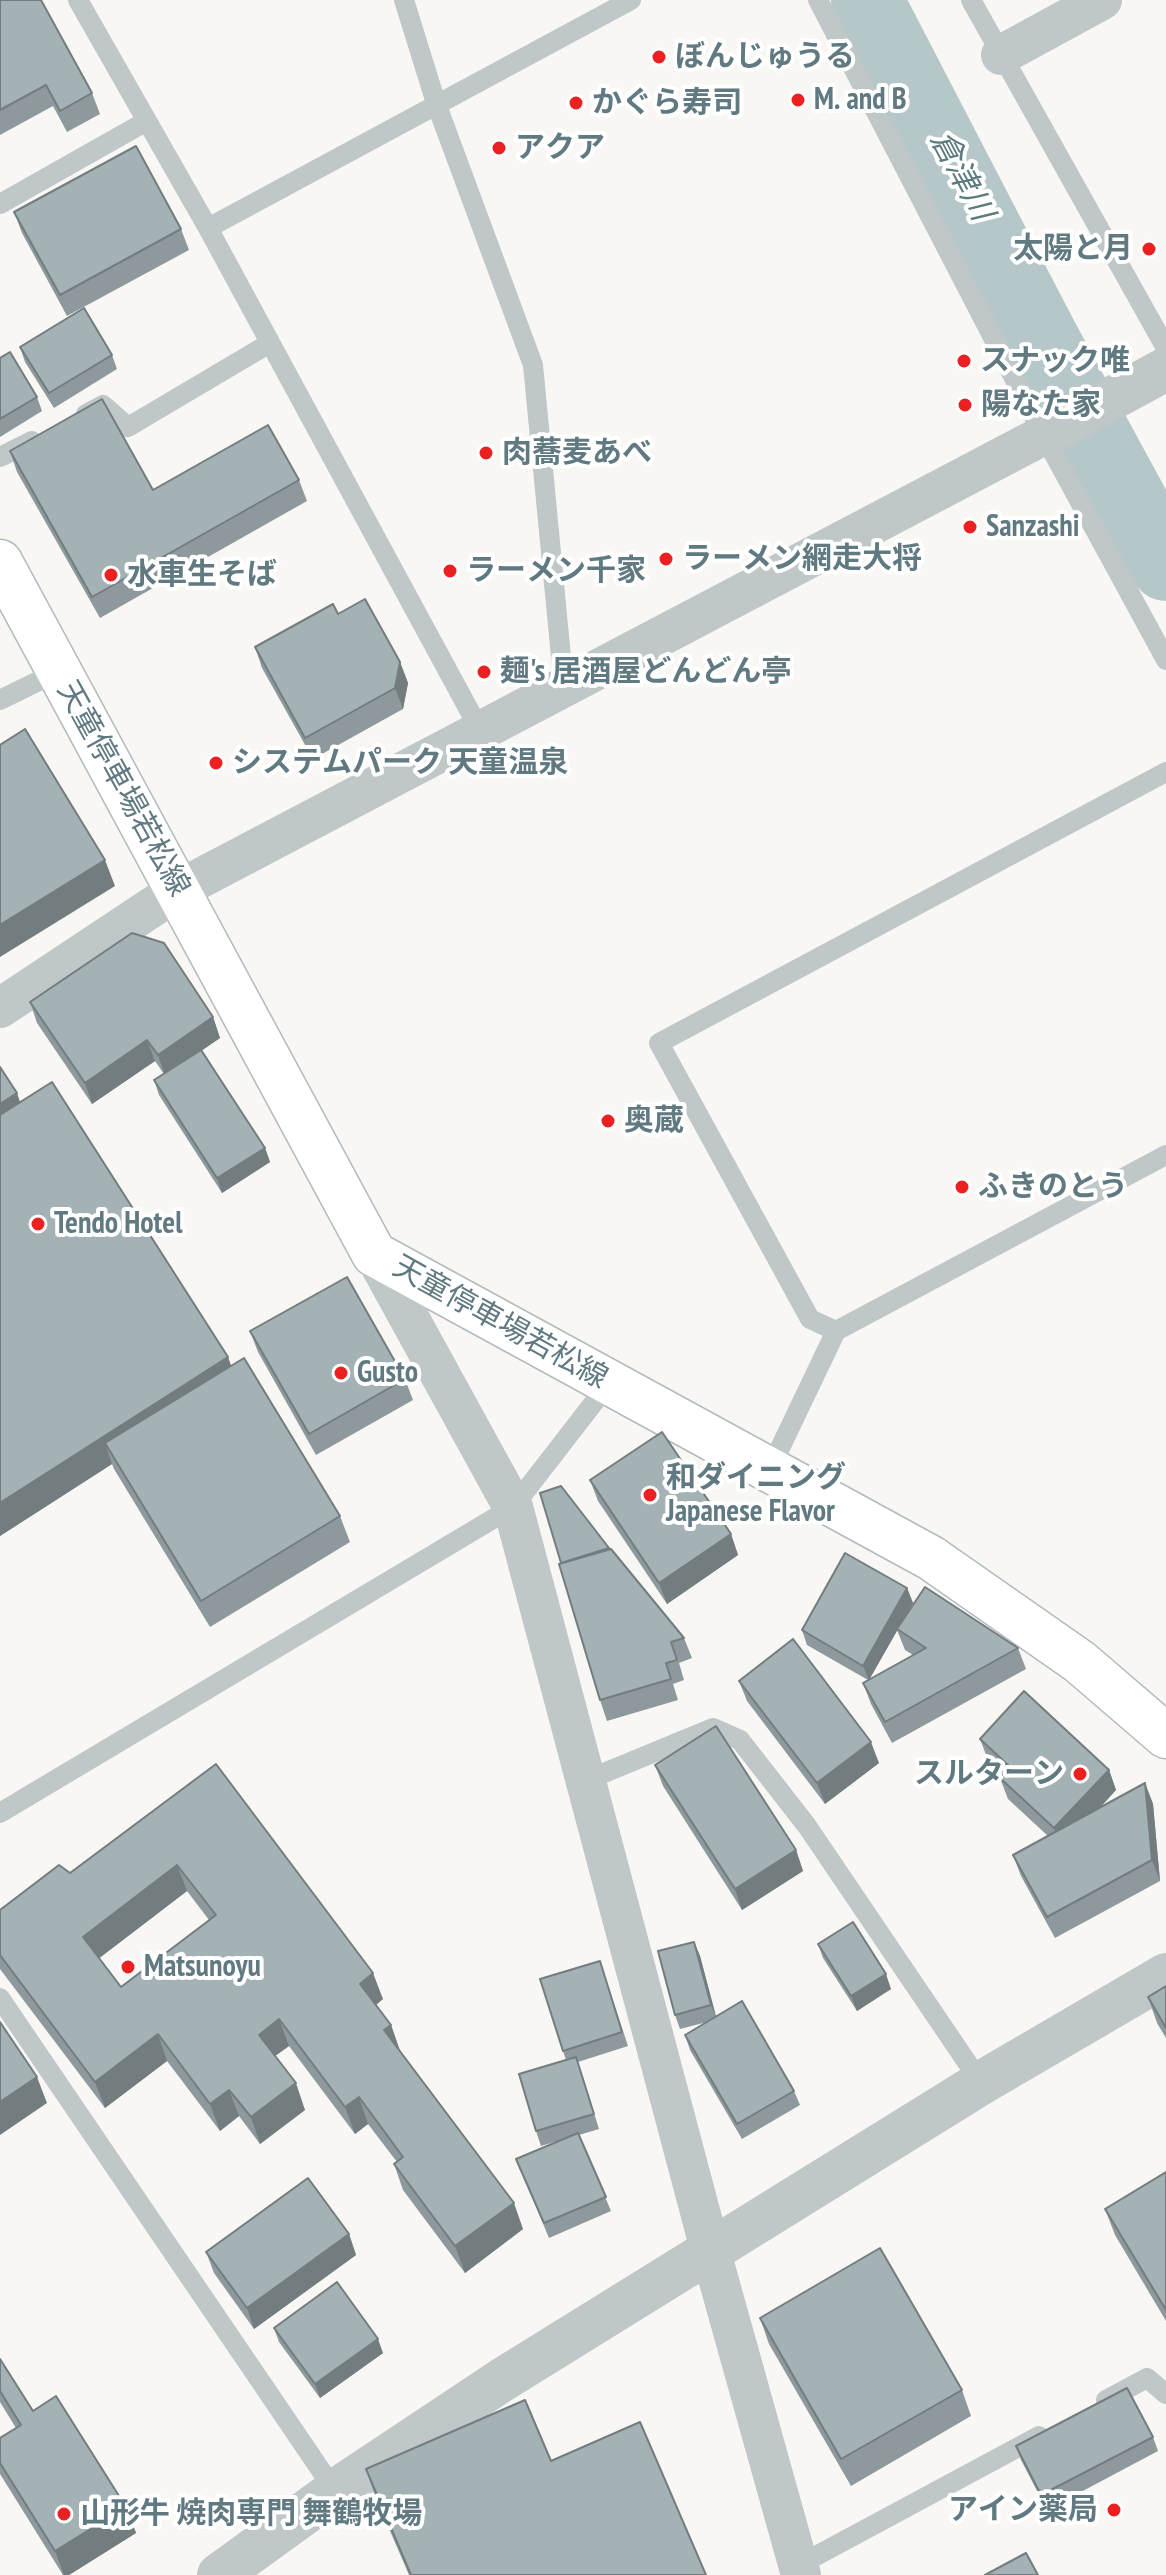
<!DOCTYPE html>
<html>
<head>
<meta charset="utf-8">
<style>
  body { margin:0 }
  canvas { display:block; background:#f8f7f4 }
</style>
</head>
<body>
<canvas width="1166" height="2575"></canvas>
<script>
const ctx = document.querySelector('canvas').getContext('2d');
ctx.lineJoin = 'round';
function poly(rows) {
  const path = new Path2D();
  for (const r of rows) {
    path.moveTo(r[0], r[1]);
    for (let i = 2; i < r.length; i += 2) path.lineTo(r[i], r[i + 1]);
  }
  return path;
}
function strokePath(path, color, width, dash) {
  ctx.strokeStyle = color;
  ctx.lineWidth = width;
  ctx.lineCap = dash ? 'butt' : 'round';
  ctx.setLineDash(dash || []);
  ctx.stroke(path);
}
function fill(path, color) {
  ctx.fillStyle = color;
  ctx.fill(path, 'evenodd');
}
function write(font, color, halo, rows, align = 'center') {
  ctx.font = font + ' "PT Sans Narrow","Noto Sans JP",sans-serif';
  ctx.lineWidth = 8;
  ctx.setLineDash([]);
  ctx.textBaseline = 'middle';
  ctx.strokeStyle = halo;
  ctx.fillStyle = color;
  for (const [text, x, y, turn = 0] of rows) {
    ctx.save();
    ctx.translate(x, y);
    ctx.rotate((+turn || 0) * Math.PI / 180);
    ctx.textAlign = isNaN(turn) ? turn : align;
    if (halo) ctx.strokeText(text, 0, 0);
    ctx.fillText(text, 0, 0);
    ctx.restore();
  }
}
const river = poly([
  [867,0,1042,337,1166,565]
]);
const service = poly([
  [78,0,208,228,481,732],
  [404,0,436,103,533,365,564,688],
  [818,0,1043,434,1166,660],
  [971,0,1166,348],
  [0,204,145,122],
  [208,228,631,0],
  [86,414,103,405,128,427,270,343],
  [0,457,32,441],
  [0,700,59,671],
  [836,1331,810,1319,659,1043,1166,772],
  [769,1471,836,1331,1166,1155],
  [587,1780,713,1728,740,1740,807,1826,981,2083],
  [0,1813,513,1507,609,1383],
  [0,1998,335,2491],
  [1106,2400,1147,2378,1166,2394],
  [801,2564,1039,2436]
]);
const minor = poly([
  [1001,55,1102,0],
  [0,1008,178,890,1059,427],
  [374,1254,513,1507,710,2249,801,2575]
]);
const tertiary = poly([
  [1059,427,1166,369],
  [219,2575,335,2491,502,2380,981,2083,1166,1975]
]);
const secondary = poly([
  [0,562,374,1254,931,1558,1080,1662,1166,1736]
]);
const wall = poly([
  [0,0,92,93,100,114,67,132,53,106,0,135],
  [14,212,181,229,189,250,67,316,22,233],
  [20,347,112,355,117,369,54,408,25,362],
  [0,358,37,397,42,411,0,437],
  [10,451,153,490,299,480,307,501,100,618,17,472],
  [255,647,400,662,408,683,403,709,313,759,262,668],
  [30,1002,213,1017,220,1038,202,1050,265,1148,270,1162,222,1193,159,1095,154,1080,164,1074,155,1061,92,1104,37,1023],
  [0,1067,20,1102,228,1357,231,1366,340,1516,350,1542,210,1627,114,1469,112,1464,0,1536],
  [250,1331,405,1379,413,1400,316,1455,258,1352],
  [590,1480,731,1534,738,1555,667,1604,598,1501],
  [561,1486,610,1549,684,1638,692,1658,679,1663,684,1680,673,1684,678,1700,607,1721,600,1700],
  [907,1588,913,1603,900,1624,1018,1648,1026,1669,892,1743,871,1704,863,1683,868,1680,807,1645,802,1630],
  [897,1630,905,1650,913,1655,869,1680],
  [739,1681,879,1763,825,1804,747,1701],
  [980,1739,1109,1770,1116,1790,1100,1808,1145,1783,1153,1804,1160,1881,1055,1938,1021,1876,1013,1855,1048,1836,1008,1799,1000,1778,1003,1774,988,1760],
  [216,1764,383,1999,376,2005,391,2025,400,2051,523,2229,465,2273,403,2190,394,2164,397,2162,368,2124,355,2134,289,2046,275,2056,305,2110,260,2144,239,2116,220,2131,167,2061,105,2108,0,1969,0,1910,70,1873],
  [187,1891,209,1920,121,1987,99,1958],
  [655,1765,796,1850,803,1871,742,1910,663,1786],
  [694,1942,700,1956,716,2017,794,2091,800,2105,742,2139,690,2050,685,2035,707,2022,680,2029,675,2015],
  [818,1944,891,1989,857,2011,823,1958],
  [600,1961,628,2046,578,2062,599,2129,579,2135,611,2211,549,2238,516,2159,564,2139,541,2146,536,2131,566,2060,563,2051],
  [1166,1986,1166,2038,1157,2023,1148,1997],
  [1166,2172,1166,2321,1115,2235,1105,2209],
  [349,2234,356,2255,254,2329,214,2273,206,2252],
  [760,2318,962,2390,971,2416,851,2486,769,2344],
  [274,2328,383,2353,320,2398,279,2342],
  [0,2359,33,2411,126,2507,136,2533,69,2575,63,2575,0,2474,0,2438,16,2428,0,2402],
  [1153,2437,1158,2451,1047,2510,1021,2460,1016,2446],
  [366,2469,706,2575,409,2575,375,2496]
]);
const shadedWall = poly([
  [400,662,408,683,403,709,395,688],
  [105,860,115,886,0,957,0,925],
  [213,1017,220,1038,165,1076,158,1055],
  [147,1040,155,1061,92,1104,85,1083],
  [17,1093,22,1108,0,1122,0,1104],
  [265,1148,270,1162,222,1193,217,1178],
  [228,1357,237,1383,105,1443,112,1464,0,1536,0,1503],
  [731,1534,738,1555,667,1604,659,1583],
  [907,1588,913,1603,869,1680,863,1666],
  [871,1742,879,1763,825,1804,817,1783],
  [1109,1770,1116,1790,1061,1849,1054,1828],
  [1145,1783,1153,1804,1160,1881,1152,1860],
  [796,1850,803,1871,742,1910,735,1889],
  [177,1865,187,1891,93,1963,83,1937],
  [694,1942,700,1956,717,2020,711,2005],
  [373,1973,383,1999,369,2010,360,1984],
  [886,1974,891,1989,857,2011,851,1996],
  [279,2019,289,2046,268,2061,259,2035],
  [391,2025,400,2051,384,2030],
  [158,2034,167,2061,105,2108,95,2082],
  [37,2077,47,2103,0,2135,0,2102],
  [296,2083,305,2110,260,2144,251,2117],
  [229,2090,239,2116,220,2131,210,2104],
  [359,2097,368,2124,355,2134,345,2107],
  [514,2203,523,2229,465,2273,455,2246],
  [349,2234,356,2255,254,2329,247,2308],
  [378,2339,383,2353,320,2398,315,2384],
  [126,2507,136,2533,69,2575,64,2575,55,2551]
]);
const building = poly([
  [0,0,41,0,92,93,60,111,46,85,0,110,0,0],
  [136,146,181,229,60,295,14,212,136,146],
  [84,308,112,355,49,393,20,347,84,308],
  [10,352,37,397,0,419,0,358,10,352],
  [102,399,153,490,268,425,299,480,92,597,10,451,102,399],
  [365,599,400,662,395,688,305,738,255,647,333,604,338,614,365,599],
  [25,729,105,860,0,925,0,745,25,729],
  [132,933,164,943,213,1017,158,1055,147,1040,85,1083,30,1002,132,933],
  [201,1050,265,1148,217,1178,154,1080,201,1050],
  [0,1067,17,1093,0,1104,0,1067],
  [52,1082,228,1357,0,1503,0,1115,52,1082],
  [347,1277,405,1379,309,1434,250,1331,347,1277],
  [244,1358,340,1516,201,1601,105,1443,244,1358],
  [662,1432,731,1534,659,1583,590,1480,662,1432],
  [561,1486,609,1548,561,1563,540,1493,561,1486],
  [611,1549,684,1638,671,1642,677,1660,666,1663,671,1679,600,1700,559,1564,611,1549],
  [845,1553,907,1588,863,1666,802,1630,845,1553],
  [925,1587,1018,1648,885,1722,863,1683,926,1648,897,1629,925,1587],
  [793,1639,871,1742,817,1783,739,1681,793,1639],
  [1024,1691,1109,1770,1054,1828,1000,1778,1010,1767,980,1739,1024,1691],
  [716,1726,796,1850,735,1889,655,1765,716,1726],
  [216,1764,373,1973,360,1984,391,2025,384,2030,514,2203,455,2246,394,2164,403,2157,359,2097,345,2107,279,2019,259,2035,296,2083,251,2117,229,2090,210,2104,158,2034,95,2082,0,1955,0,1910,59,1865,70,1873,216,1764],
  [177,1865,216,1915,121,1987,83,1937,177,1865],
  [1145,1783,1152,1860,1047,1917,1013,1855,1145,1783],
  [853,1922,886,1974,851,1996,818,1944,853,1922],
  [694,1942,711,2005,675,2015,658,1951,694,1942],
  [600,1961,622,2032,563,2051,540,1979,600,1961],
  [1166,1986,1166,2028,1148,1997,1166,1986],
  [742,2001,794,2091,737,2124,685,2035,742,2001],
  [0,2022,37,2077,0,2102,0,2022],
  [576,2057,594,2114,536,2131,519,2074,576,2057],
  [578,2133,606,2197,544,2223,516,2159,578,2133],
  [1166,2172,1166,2310,1105,2209,1166,2172],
  [308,2178,349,2234,247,2308,206,2252,308,2178],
  [880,2248,962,2390,841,2459,760,2318,880,2248],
  [337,2282,378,2339,315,2384,274,2328,337,2282],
  [0,2359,33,2411,56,2396,126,2507,55,2551,0,2463,0,2438,21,2425,0,2391,0,2359],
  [1127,2388,1153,2437,1041,2495,1016,2446,1127,2388],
  [525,2400,551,2461,640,2422,706,2575,411,2575,366,2469,525,2400],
  [1026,2553,1038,2575,985,2575,1026,2553]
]);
const markers = [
  [659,57,8,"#eb2121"],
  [798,100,8,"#eb2121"],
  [576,103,8,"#eb2121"],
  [499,148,8,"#eb2121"],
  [1149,249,8,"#eb2121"],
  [964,361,8,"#eb2121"],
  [965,405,8,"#eb2121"],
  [486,453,8,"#eb2121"],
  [970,527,8,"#eb2121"],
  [666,559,8,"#eb2121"],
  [450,571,8,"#eb2121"],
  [111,575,8,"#eb2121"],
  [484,672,8,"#eb2121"],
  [216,763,8,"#eb2121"],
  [608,1121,8,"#eb2121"],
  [962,1187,8,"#eb2121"],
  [38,1224,8,"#eb2121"],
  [341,1373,8,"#eb2121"],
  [650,1495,8,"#eb2121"],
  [1080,1774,8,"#eb2121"],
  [128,1967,8,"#eb2121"],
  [1114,2510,8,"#eb2121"],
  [64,2514,8,"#eb2121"]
];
const poiNames = [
  ["ぼんじゅうる",675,57],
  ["M. and B",814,100],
  ["かぐら寿司",592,103],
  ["アクア",515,148],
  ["太陽と月",1133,249,"right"],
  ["スナック唯",980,361],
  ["陽なた家",981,405],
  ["肉蕎麦あべ",502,453],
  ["Sanzashi",986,527],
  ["ラーメン網走大将",682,559],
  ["ラーメン千家",466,571],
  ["水車生そば",127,575],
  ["麺's 居酒屋どんどん亭",500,672],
  ["システムパーク 天童温泉",232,763],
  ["奥蔵",624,1121],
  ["ふきのとう",978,1187],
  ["Tendo Hotel",54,1224],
  ["Gusto",357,1373],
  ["和ダイニング",666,1478],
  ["Japanese Flavor",666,1512],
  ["スルターン",1064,1774,"right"],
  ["Matsunoyu",144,1967],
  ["アイン薬局",1098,2510,"right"],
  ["山形牛 焼肉専門 舞鶴牧場",80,2514]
];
const streetNames = [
  ["天童停車場若松線",123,789,61],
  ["天童停車場若松線",500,1323,29]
];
const waterNames = [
  ["倉津川",961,176,62]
];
strokePath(river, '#b5c7c8', 72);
strokePath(secondary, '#b2bbbe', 47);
strokePath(service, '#c0c7c9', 20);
strokePath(minor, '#c0c7c9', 40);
strokePath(tertiary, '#c0c7c9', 44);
strokePath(secondary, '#fff', 44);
fill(wall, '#8d999c');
fill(shadedWall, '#737d7f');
fill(building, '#a4b2b5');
strokePath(building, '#737d7f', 2);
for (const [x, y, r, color] of markers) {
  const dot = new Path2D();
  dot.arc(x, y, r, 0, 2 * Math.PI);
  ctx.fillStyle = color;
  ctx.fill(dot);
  strokePath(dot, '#fff', 3);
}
write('bold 30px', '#617a81', '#fff', poiNames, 'left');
write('30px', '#617a81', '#fff', streetNames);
write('italic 32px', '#5c7b7c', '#fff', waterNames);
</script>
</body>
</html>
